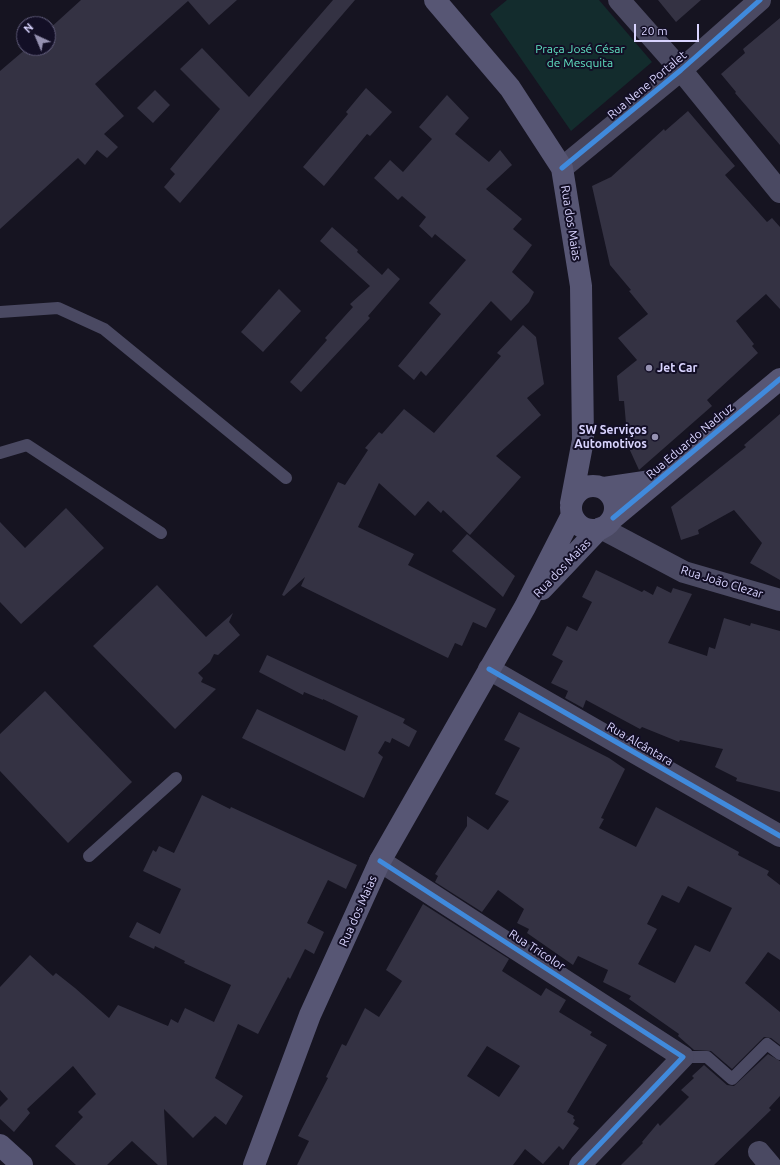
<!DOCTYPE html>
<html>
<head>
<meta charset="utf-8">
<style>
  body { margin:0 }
  #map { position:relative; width:780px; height:1165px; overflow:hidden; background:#161421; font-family:Ubuntu,sans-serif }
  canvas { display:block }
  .north { position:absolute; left:16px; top:16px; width:40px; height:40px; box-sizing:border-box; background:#130f26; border:1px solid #625e7d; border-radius:50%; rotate:316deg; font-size:11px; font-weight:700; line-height:16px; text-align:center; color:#d9d4ff }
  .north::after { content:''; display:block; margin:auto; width:14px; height:18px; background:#9591b1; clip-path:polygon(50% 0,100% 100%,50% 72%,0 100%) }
  .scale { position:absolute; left:634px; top:24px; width:65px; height:18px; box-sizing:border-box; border:2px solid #d9d4ff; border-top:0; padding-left:5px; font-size:12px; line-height:14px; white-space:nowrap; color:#d9d4ff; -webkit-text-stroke:3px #130f26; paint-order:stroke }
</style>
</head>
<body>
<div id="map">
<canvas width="780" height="1165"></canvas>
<div class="north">N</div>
<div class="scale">20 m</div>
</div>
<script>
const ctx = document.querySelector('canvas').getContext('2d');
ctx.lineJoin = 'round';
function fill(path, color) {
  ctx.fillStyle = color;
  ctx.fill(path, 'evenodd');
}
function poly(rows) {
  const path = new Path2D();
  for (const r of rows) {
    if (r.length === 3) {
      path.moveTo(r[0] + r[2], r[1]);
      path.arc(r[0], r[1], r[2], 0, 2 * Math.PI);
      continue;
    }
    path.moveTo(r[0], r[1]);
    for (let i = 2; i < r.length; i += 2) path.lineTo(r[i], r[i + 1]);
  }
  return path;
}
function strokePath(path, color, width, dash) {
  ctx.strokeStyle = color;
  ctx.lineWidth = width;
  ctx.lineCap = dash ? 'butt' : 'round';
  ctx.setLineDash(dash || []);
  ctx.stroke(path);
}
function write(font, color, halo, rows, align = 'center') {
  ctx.font = font + ' Ubuntu,sans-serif';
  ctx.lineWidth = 4;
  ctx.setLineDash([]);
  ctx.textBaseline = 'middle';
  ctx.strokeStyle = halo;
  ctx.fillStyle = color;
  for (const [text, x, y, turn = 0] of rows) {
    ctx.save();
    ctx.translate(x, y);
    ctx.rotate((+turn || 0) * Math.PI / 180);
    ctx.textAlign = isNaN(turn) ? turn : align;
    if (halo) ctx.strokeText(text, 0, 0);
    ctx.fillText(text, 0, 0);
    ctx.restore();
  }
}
const green = poly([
  [507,0,599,0,652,62,571,131,490,14]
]);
const building = poly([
  [81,0,237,0,209,25,188,1,95,84,124,116,104,134,118,147,107,158,97,150,85,165,78,158,0,229,0,71,27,48,48,48,48,30],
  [333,0,355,0,180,203,164,187,175,174,170,169,220,109,180,69,202,48,249,97],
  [658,0,701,0,676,22],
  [780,18,780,145,735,93,736,92,721,74,745,53,743,49],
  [366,88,392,112,370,136,367,134,324,186,303,167,348,114,346,112],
  [155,90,170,105,153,123,137,108],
  [447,95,469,118,455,134,489,162,500,150,512,165,486,189,522,219,513,229,532,245,512,272,534,292,529,302,511,321,491,301,426,376,421,371,414,380,398,366,441,314,429,303,466,260,435,234,432,238,419,226,426,217,402,196,398,200,374,178,390,160,403,172,432,139,419,127],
  [688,111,735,166,725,175,767,222,772,218,780,227,780,309,766,294,736,321,754,344,752,346,758,353,707,400,712,406,639,470,628,446,624,401,619,401,617,376,637,360,618,338,648,314,629,291,631,290,610,265,592,186,611,177,664,129,665,131],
  [332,227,358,250,357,252,382,275,388,268,400,279,368,316,370,318,301,392,290,382,327,340,325,338,353,307,350,304,370,286,320,241],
  [279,289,301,311,263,352,241,332],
  [523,325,536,337,544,384,527,398,541,415,496,456,521,477,470,535,443,510,441,513,428,501,415,516,379,483,358,527,414,554,408,565,496,609,486,628,473,622,462,646,455,643,448,658,301,586,305,577,284,596,282,595,338,482,345,485,368,450,365,448,379,432,382,434,404,409,434,433,501,356,497,353],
  [780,414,780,580,750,563,762,543,734,510,698,530,699,534,681,540,671,507,746,447,744,445],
  [66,508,104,548,21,624,0,602,0,522,25,548],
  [467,534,515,576,503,597,452,551],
  [596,570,642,592,644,590,653,595,657,586,671,593,673,588,692,594,668,643,707,656,709,647,715,649,724,618,750,626,751,623,780,631,780,792,736,781,737,778,715,767,723,749,680,740,679,742,642,727,640,729,586,700,583,708,565,698,568,691,551,683,563,661,552,655,567,626,577,631,592,602,582,597],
  [157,585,206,637,233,613,229,622,240,635,218,655,214,654,210,662,198,673,203,678,201,682,216,689,175,729,93,646],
  [267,655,405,719,403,723,417,731,409,747,392,738,390,743,385,741,378,753,383,757,364,798,242,738,257,709,345,751,358,716,323,699,323,700,304,692,303,695,259,672],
  [45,691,132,782,68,843,0,771,0,734],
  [519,712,609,758,625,769,601,818,604,819,599,828,636,847,656,807,739,852,738,855,769,871,767,875,780,885,780,960,768,952,745,983,780,1012,780,1045,771,1038,764,1037,732,1069,711,1051,694,1050,678,1036,679,1034,629,999,631,996,603,982,608,970,578,956,573,965,527,933,529,929,517,923,524,909,498,890,482,912,435,882,438,876,435,874,467,826,467,816,488,830,509,801,495,794,520,748,504,740],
  [688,886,732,908,710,952,695,945,675,983,638,964,657,929,647,924,662,895,679,903],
  [202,795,230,809,231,807,357,865,346,889,328,880,307,923,324,932,314,954,305,949,290,979,288,977,258,1034,238,1024,215,1078,243,1096,226,1125,215,1116,193,1138,164,1109,167,1165,158,1165,132,1141,107,1165,76,1165,55,1146,83,1117,78,1112,96,1094,73,1066,27,1109,30,1113,14,1132,0,1119,0,1107,8,1099,0,1090,0,987,30,955,53,976,56,973,75,988,109,1018,118,1005,168,1026,171,1019,178,1023,185,1008,214,1022,231,985,184,963,185,961,155,946,154,949,129,937,137,922,160,934,181,889,143,871,153,850,156,852,159,846,174,853],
  [423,904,509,959,502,971,541,996,546,988,566,1000,559,1012,592,1032,590,1035,607,1045,567,1112,574,1116,573,1118,575,1120,573,1124,579,1128,563,1150,559,1146,543,1164,525,1149,513,1165,297,1165,309,1141,298,1136,328,1078,326,1077,342,1044,346,1046,365,1008,379,1017,402,981,386,970],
  [487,1046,520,1066,499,1097,467,1076],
  [768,1054,780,1061,780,1096,769,1108,771,1110,714,1165,621,1165,643,1143,642,1142,658,1123,660,1126,689,1097,681,1090,694,1078,692,1076,704,1065,727,1085,734,1086]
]);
const lane = poly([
  [0,312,58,308,104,329,286,478],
  [0,453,27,445,161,533],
  [89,856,176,778],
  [683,1057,707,1057,732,1079,767,1044,780,1054]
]);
const street = poly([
  [619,0,681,70,780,192],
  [562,168,681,70,760,0],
  [601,528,684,572,780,600],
  [489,669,780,836],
  [380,861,683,1057,580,1165],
  [759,1152,770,1165]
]);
const secondary = poly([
  [435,0,510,88,562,168,581,286,583,440,571,503],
  [593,508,22],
  [604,488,658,480],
  [613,518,780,379],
  [542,589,599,529],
  [0,1145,22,1165],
  [254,1165,310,1015,380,861,525,607,572,515]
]);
const cycleway = poly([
  [562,168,681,70,760,0],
  [613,518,780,379],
  [489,669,780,836],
  [380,861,683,1057,580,1165]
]);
const markers = [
  [649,368,4,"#9591b1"],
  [655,437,4,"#9591b1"]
];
const parkNames = [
  ["Praça José César",580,49],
  ["de Mesquita",580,63]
];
const streetNames = [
  ["Rua Nene Portalet",647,85,-40],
  ["Rua dos Maias",571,223,81],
  ["Rua Eduardo Nadruz",690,441,-40],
  ["Rua dos Maias",562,568,-46],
  ["Rua João Clezar",722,582,17],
  ["Rua Alcântara",640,744,30],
  ["Rua dos Maias",358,911,-66],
  ["Rua Tricolor",537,950,33]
];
const poiNames = [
  ["Jet Car",657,368],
  ["SW Serviços",647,430,"right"],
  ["Automotivos",647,444,"right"]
];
fill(green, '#132c2d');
fill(building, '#343243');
strokePath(lane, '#4a4962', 12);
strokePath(street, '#4a4962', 22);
strokePath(secondary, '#575674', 22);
strokePath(cycleway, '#408adc', 5);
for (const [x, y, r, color] of markers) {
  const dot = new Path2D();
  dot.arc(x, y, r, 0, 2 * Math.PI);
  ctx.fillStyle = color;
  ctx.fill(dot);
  strokePath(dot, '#130f26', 1.5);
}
write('12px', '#5fe0c0', '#130f26', parkNames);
write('12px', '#d9d4ff', '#130f26', streetNames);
write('bold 12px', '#d9d4ff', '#130f26', poiNames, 'left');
</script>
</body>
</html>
